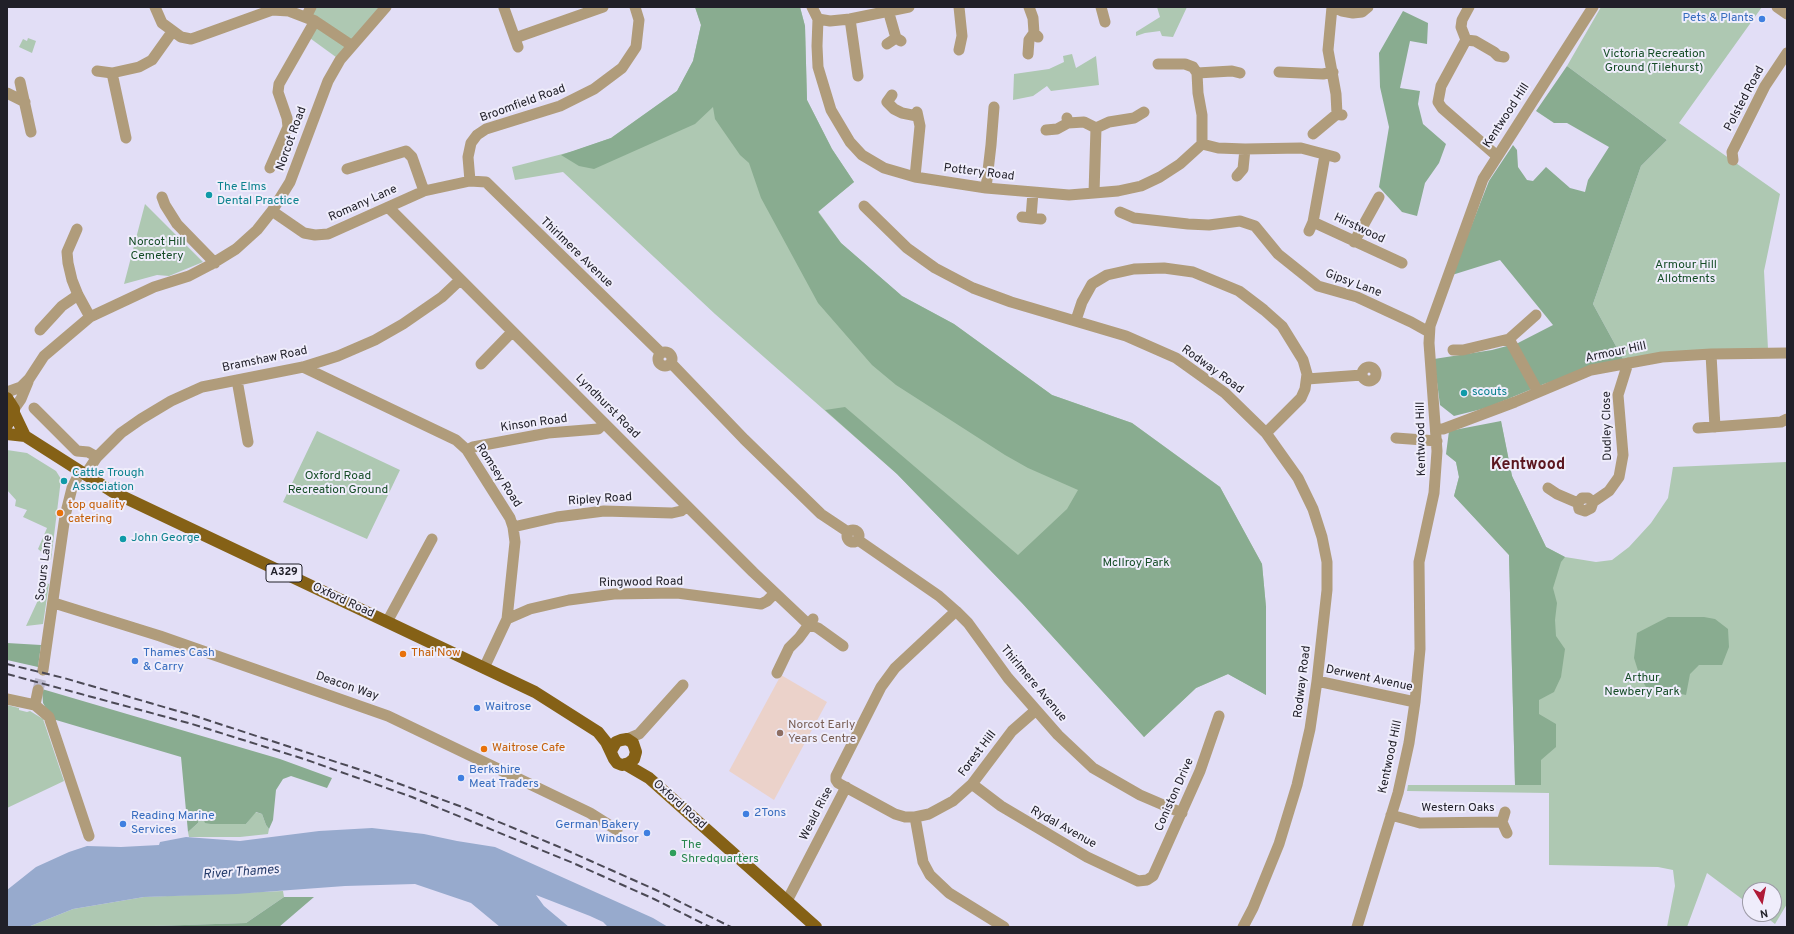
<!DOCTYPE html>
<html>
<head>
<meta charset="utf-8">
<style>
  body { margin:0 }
  #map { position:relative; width:1794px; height:934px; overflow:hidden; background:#e2def6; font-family:Overpass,sans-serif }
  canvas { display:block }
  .frame { position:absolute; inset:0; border:8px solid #212029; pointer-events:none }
  .north { position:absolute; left:1742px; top:882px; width:40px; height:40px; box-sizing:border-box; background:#efedfb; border:1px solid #9d9ba7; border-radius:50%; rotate:170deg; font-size:11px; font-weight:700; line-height:16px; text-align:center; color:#212029 }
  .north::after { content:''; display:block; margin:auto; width:14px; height:18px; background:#af1b37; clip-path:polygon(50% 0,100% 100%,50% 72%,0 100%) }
</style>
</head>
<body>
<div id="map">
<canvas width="1794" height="934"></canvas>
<div class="frame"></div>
<div class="north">N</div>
</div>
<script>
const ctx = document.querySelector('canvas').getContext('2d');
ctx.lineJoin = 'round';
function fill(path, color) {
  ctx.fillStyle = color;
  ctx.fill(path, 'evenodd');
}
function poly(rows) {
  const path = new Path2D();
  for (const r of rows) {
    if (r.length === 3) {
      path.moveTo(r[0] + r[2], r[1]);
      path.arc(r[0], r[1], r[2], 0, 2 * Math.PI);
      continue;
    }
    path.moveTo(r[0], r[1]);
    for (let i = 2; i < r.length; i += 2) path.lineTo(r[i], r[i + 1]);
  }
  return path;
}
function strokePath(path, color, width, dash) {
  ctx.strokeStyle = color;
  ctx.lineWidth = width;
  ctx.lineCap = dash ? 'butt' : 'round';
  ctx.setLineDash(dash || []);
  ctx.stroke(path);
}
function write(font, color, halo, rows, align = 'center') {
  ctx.font = font + ' Overpass,sans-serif';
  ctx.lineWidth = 4;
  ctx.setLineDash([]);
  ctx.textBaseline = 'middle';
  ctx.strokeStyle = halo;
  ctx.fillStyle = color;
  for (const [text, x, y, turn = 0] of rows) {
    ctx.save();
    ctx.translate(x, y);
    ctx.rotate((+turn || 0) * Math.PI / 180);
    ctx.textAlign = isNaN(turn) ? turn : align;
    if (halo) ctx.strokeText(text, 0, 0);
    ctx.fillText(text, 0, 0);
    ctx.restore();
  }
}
const education = poly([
  [781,675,827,702,774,800,729,771]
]);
const green = poly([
  [311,7,386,7,340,60,307,36],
  [695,7,800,7,805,26,807,100,832,149,854,182,818,211,841,243,902,296,954,324,1052,395,1132,423,1220,487,1262,564,1266,607,1266,695,1228,674,1196,688,1144,737,1022,603,897,474,715,314,563,172,515,180,512,167,574,151,611,138,677,91,693,61,701,25],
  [1157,7,1187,7,1173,37,1162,36,1160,31,1145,33,1136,36,1136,32,1160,17],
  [1601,7,1762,7,1679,123,1780,194,1764,271,1768,349,1623,359,1593,304,1641,166,1667,140,1567,66],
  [28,38,36,41,32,53,19,47,23,39,27,41],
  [1072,54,1076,68,1096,56,1099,85,1051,91,1047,86,1033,96,1013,100,1014,74,1049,69,1064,62,1063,56],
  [145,204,203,262,169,276,157,275,124,284],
  [1501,421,1512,476,1546,547,1565,557,1596,562,1612,560,1629,547,1651,523,1668,498,1673,467,1787,462,1787,904,1775,924,1762,914,1774,914,1774,890,1750,890,1750,905,1707,873,1687,927,1667,927,1675,886,1673,870,1658,867,1549,865,1549,793,1407,791,1408,785,1515,785,1509,555,1454,496,1459,477,1456,462,1446,454],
  [317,431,400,470,367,539,283,502],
  [7,450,27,453,56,471,61,479,51,560,38,549,47,528,23,517,27,510,15,506,16,500,7,490],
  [46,583,49,584,43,624,26,626],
  [7,705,19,708,19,710,27,712,30,711,43,719,64,781,7,808],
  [255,812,262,814,266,825,269,829,268,834,240,837,189,837,188,832,198,823,199,819,203,818,246,824],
  [283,891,284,897,246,923,123,927,28,927,73,909,144,897]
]);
const forest = poly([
  [695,7,800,7,805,26,807,100,832,149,854,182,818,212,841,243,902,296,954,324,1052,395,1132,423,1220,487,1262,564,1266,607,1266,695,1228,674,1196,688,1144,737,1022,603,897,474,825,410,845,407,1018,555,1067,509,1078,490,1028,468,1005,455,896,385,872,365,818,303,761,198,749,163,740,155,724,132,715,119,713,107,695,124,594,169,579,166,561,155,611,138,677,91,693,61,701,25],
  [1403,11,1428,23,1427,44,1410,41,1400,88,1420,91,1418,104,1423,124,1446,144,1439,163,1425,183,1417,216,1402,212,1379,187,1389,127,1380,87,1379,53],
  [1567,66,1667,140,1641,166,1593,304,1623,359,1544,384,1486,408,1454,416,1440,405,1434,359,1492,350,1518,343,1553,325,1500,260,1452,275,1489,181,1513,145,1517,150,1518,167,1527,180,1533,181,1546,167,1570,188,1585,192,1588,180,1609,147,1567,123,1554,123,1536,111],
  [1501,421,1512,476,1546,547,1565,557,1561,562,1553,588,1557,603,1555,620,1556,636,1565,649,1561,677,1554,692,1539,700,1539,714,1556,724,1556,747,1541,760,1541,785,1515,785,1509,555,1454,496,1459,477,1456,462,1446,454,1449,431],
  [1668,617,1704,617,1715,619,1728,629,1729,647,1722,665,1699,665,1690,674,1686,695,1646,687,1640,677,1634,658,1637,633],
  [7,643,41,645,38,667,7,660],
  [42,689,280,759,332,778,327,788,291,776,283,779,276,790,273,820,269,829,266,825,262,814,256,812,246,824,211,824,205,823,203,818,199,819,198,823,188,832,181,757,56,720,53,721,43,703],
  [284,897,314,897,279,927,123,927,246,923]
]);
const water = poly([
  [372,828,424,834,457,841,495,847,653,918,668,927,608,927,603,922,590,916,536,895,544,906,569,927,500,927,471,903,415,884,345,886,236,894,144,897,73,909,28,927,7,927,7,890,36,867,69,852,87,846,121,847,159,845,160,842,186,837,240,841,319,831]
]);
const minorTunnel = poly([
  [38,690,43,670]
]);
const minor = poly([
  [155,7,162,23,181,37,191,39,197,37,272,10,289,11,315,21,351,45],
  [812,7,818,19,817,46,818,67,831,110,850,142,862,155,884,168,915,177,986,188,1069,195,1094,193,1118,191,1141,186,1160,177,1180,164,1202,144],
  [1029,7,1033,18,1034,33],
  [1101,7,1105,22],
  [1332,7,1328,50,1336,94,1337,114],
  [1334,7,1342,11,1353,13,1362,12,1368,7],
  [1469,7,1462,20,1461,27,1466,40,1441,86,1438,102,1442,108,1497,156],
  [1777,7,1787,14],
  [504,8,518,47],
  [888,10,896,38],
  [306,17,311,7],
  [818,19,830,21,850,19,909,7],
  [850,19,858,76],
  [515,38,603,7],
  [1466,40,1475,41,1494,52,1498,56,1504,57],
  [887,44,896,38,901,41],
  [959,50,962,36,959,7],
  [1028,54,1029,40,1034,33,1038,37],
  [1158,64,1185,64,1193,67,1197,73,1198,93,1202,115,1202,144],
  [97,71,112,73,139,67,152,60,172,32],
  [1279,72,1323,74,1333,72],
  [112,73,126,138],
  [1197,73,1232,71,1240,73],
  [20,82,31,132],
  [7,93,25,102],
  [892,95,887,102,894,109,902,113,917,116],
  [1068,123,1084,122,1096,128,1094,193],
  [1096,128,1109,122,1134,118,1144,112],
  [1046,130,1057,129,1068,123,1067,118],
  [1313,134,1337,114,1342,115],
  [1202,144,1218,148,1245,149,1301,148,1335,157],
  [1733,160,1732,152,1765,86,1787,53],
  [270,168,288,127,287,118,278,92,279,84,315,21],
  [347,169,406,151,412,157,424,191],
  [1237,176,1243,169,1245,149],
  [915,177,920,126,917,112],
  [470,181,468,157,471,143,477,135,486,129,560,106,594,89,622,68,636,47,639,20,635,7],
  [986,188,991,145,994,107],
  [162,197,165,205,177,224,215,263],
  [864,206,907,248,935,268,973,288,1011,302,1126,336,1176,358,1225,393,1266,433,1298,478,1313,509,1322,537,1327,562,1327,590,1317,681,1310,729,1297,785,1279,844,1253,908,1243,927],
  [388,207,753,572,808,624,818,628,843,646],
  [272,211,304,233,315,235,328,234,424,191,470,181,486,182,661,353],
  [1120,212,1134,218,1188,224,1209,225,1240,221,1255,226,1278,254,1318,286,1357,297,1411,322,1429,332],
  [1022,217,1041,219],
  [1031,218,1033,192],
  [1313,222,1402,263],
  [77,229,67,252,68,263,72,280,78,295,90,317],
  [1309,231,1313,222,1325,155],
  [1354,242,1379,197],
  [1076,320,1082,302,1092,284,1107,275,1134,269,1164,268,1193,272,1239,291,1264,310,1282,326,1303,360,1307,374,1305,389,1301,398,1266,433],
  [40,330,62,306,78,295],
  [1509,339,1538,392],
  [1453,350,1463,350,1509,339,1536,315],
  [665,359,7],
  [1711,354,1715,427],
  [671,363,744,439,821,514,848,532],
  [481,364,512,332],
  [303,367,456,440,467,450,510,518,513,527,515,542,507,619,484,668],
  [1369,374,7],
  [1307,379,1362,375],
  [237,380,248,442],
  [7,392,21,387,29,379,44,356,90,317,154,287,189,276,210,265,236,249,257,230,272,211,290,182,328,81,340,60,386,7],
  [34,408,77,451,88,452,97,457],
  [14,409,21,399,28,382],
  [1698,428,1781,422,1787,419],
  [1436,429,1443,429,1515,402,1591,370,1662,357,1711,354,1787,353],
  [1396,438,1437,441],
  [467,450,473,447,548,433,598,429,604,423],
  [85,475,97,457,121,433,141,419,171,401,202,387,303,367,338,356,375,340,403,324,442,297,460,280],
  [1548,488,1557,494,1578,503],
  [1593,502,1588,498,1582,498,1578,503,1579,509,1585,511,1591,508,1593,502,1609,491,1619,477,1623,455,1618,395,1628,363],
  [513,527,557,517,604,511,672,513,681,511,687,506],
  [853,536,6],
  [858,540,939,596,956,611,968,623,1008,678,1058,735,1093,768,1140,795,1182,813],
  [54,603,160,636,388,716,590,813,617,830],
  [956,611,895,668,881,687,836,776,836,780,838,783,895,814,905,817,915,817,929,814,953,801,972,784,1012,731,1036,710],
  [507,619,530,609,569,600,614,594,677,593,761,604,767,601,775,593],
  [387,622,432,539],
  [43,670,65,516,72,488,80,472],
  [777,673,789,648,799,638,813,619],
  [1317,681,1415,702],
  [7,699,35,705,49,717,89,836],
  [35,705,38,690],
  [627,739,639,734,683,685],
  [972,784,1001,806,1087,857,1138,881,1147,880,1153,876,1200,771,1219,716],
  [1505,812,1502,822,1507,833],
  [1391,815,1420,823,1502,822],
  [915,817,923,862,930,875,949,893,1004,927],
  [787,901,846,787],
  [1357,927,1398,793,1409,743,1415,702,1420,649,1419,562,1434,493,1437,451,1429,343,1430,326,1483,179,1593,7]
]);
const major = poly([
  [7,398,14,409,14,413,7,425],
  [14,413,25,436],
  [7,434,25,436,113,492,535,692,598,732,606,742,614,759,617,763,622,765,629,763,634,759,636,752,633,743,627,739,621,740,616,742,611,751],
  [625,764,649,778,816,927]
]);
const rail = poly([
  [7,664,64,678,195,716,367,772,465,808,557,846,656,890,731,927],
  [7,674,192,724,304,759,412,797,573,863,654,899,710,927]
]);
const markers = [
  [1762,19,4,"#3f7fe0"],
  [209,195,4,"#0f9aa8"],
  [1464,393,4,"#0f9aa8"],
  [64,481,4,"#0f9aa8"],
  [60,513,4,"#e8710a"],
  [123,539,4,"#0f9aa8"],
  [403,654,4,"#e8710a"],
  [135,661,4,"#3f7fe0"],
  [477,708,4,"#3f7fe0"],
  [780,733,4,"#8d6e63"],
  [484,749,4,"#e8710a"],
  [461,778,4,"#3f7fe0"],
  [746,814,4,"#3f7fe0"],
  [123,824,4,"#3f7fe0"],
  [647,833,4,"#3f7fe0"],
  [673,853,4,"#2e9e5b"]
];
const shields = [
  [284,573,36]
];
const shieldNames = [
  ["A329",284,573]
];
const shopNames = [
  ["Pets & Plants",1754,19,"right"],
  ["Thames Cash",143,654],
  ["& Carry",143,668],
  ["Waitrose",485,708],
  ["Berkshire",469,771],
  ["Meat Traders",469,785],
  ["2Tons",754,814],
  ["Reading Marine",131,817],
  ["Services",131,831],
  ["German Bakery",639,826,"right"],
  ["Windsor",639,840,"right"]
];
const parkNames = [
  ["Victoria Recreation",1654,55],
  ["Ground (Tilehurst)",1654,69],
  ["Norcot Hill",157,243],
  ["Cemetery",157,257],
  ["Armour Hill",1686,266],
  ["Allotments",1686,280],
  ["Oxford Road",338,477],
  ["Recreation Ground",338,491],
  ["McIlroy Park",1136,564],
  ["Arthur",1642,679],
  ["Newbery Park",1642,693]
];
const streetNames = [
  ["Polsted Road",1745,99,-62],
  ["Broomfield Road",523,104,-20],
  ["Kentwood Hill",1507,116,-57],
  ["Norcot Road",292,139,-70],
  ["Pottery Road",979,173,7],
  ["Romany Lane",363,204,-24],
  ["Hirstwood",1359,229,25],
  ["Thirlmere Avenue",576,253,44],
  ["Gipsy Lane",1353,284,20],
  ["Armour Hill",1616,353,-12],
  ["Bramshaw Road",265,360,-12],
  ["Rodway Road",1212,370,36],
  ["Lyndhurst Road",607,407,45],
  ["Kinson Road",534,424,-8],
  ["Dudley Close",1608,426,-91],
  ["Kentwood Hill",1422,439,-91],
  ["Romsey Road",498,476,57],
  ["Ripley Road",600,500,-4],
  ["Scours Lane",45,568,-83],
  ["Ringwood Road",641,583,-1],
  ["Oxford Road",343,601,25],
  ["Derwent Avenue",1369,679,12],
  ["Rodway Road",1303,682,-83],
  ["Thirlmere Avenue",1033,684,50],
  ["Deacon Way",347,687,19],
  ["Forest Hill",978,754,-53],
  ["Kentwood Hill",1391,757,-78],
  ["Coniston Drive",1175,795,-66],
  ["Oxford Road",679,805,42],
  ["Western Oaks",1458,809],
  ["Weald Rise",817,814,-63],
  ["Rydal Avenue",1063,828,29]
];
const cultureNames = [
  ["The Elms",217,188],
  ["Dental Practice",217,202],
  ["scouts",1472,393],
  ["Cattle Trough",72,474],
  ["Association",72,488],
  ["John George",131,539]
];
const foodNames = [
  ["top quality",68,506],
  ["catering",68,520],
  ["Thai Now",411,654],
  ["Waitrose Cafe",492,749]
];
const educationNames = [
  ["Norcot Early",788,726],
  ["Years Centre",788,740]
];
const leisureNames = [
  ["The",681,846],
  ["Shredquarters",681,860]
];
const waterNames = [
  ["River Thames",241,873,-4]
];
const districtNames = [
  ["Kentwood",1528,466]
];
fill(education, '#ebd2ca');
fill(green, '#aec8b2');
fill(forest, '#89ac90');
fill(water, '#97aacd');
strokePath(minorTunnel, '#bbb8cd', 11, [11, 5.5]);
strokePath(minor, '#b09c7b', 11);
strokePath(major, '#856116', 12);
strokePath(rail, '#4b4955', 2, [8, 4]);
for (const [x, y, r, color] of markers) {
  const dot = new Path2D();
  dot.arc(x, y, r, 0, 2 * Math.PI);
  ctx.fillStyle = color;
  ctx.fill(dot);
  strokePath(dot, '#efedfb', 1.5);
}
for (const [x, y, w] of shields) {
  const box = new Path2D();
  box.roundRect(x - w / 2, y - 9, w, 18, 3);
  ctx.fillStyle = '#efedfb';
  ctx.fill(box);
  strokePath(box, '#212029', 1);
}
write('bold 11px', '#212029', null, shieldNames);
write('12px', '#366cbe', '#efedfb', shopNames, 'left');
write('12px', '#164d27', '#efedfb', parkNames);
write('12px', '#212029', '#efedfb', streetNames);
write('12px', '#0d838f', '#efedfb', cultureNames, 'left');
write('12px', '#c56008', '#efedfb', foodNames, 'left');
write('12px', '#785e54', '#efedfb', educationNames, 'left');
write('12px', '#27864d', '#efedfb', leisureNames, 'left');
write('italic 13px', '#253b6a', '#efedfb', waterNames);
write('bold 16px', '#5b161f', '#efedfb', districtNames);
</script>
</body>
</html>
